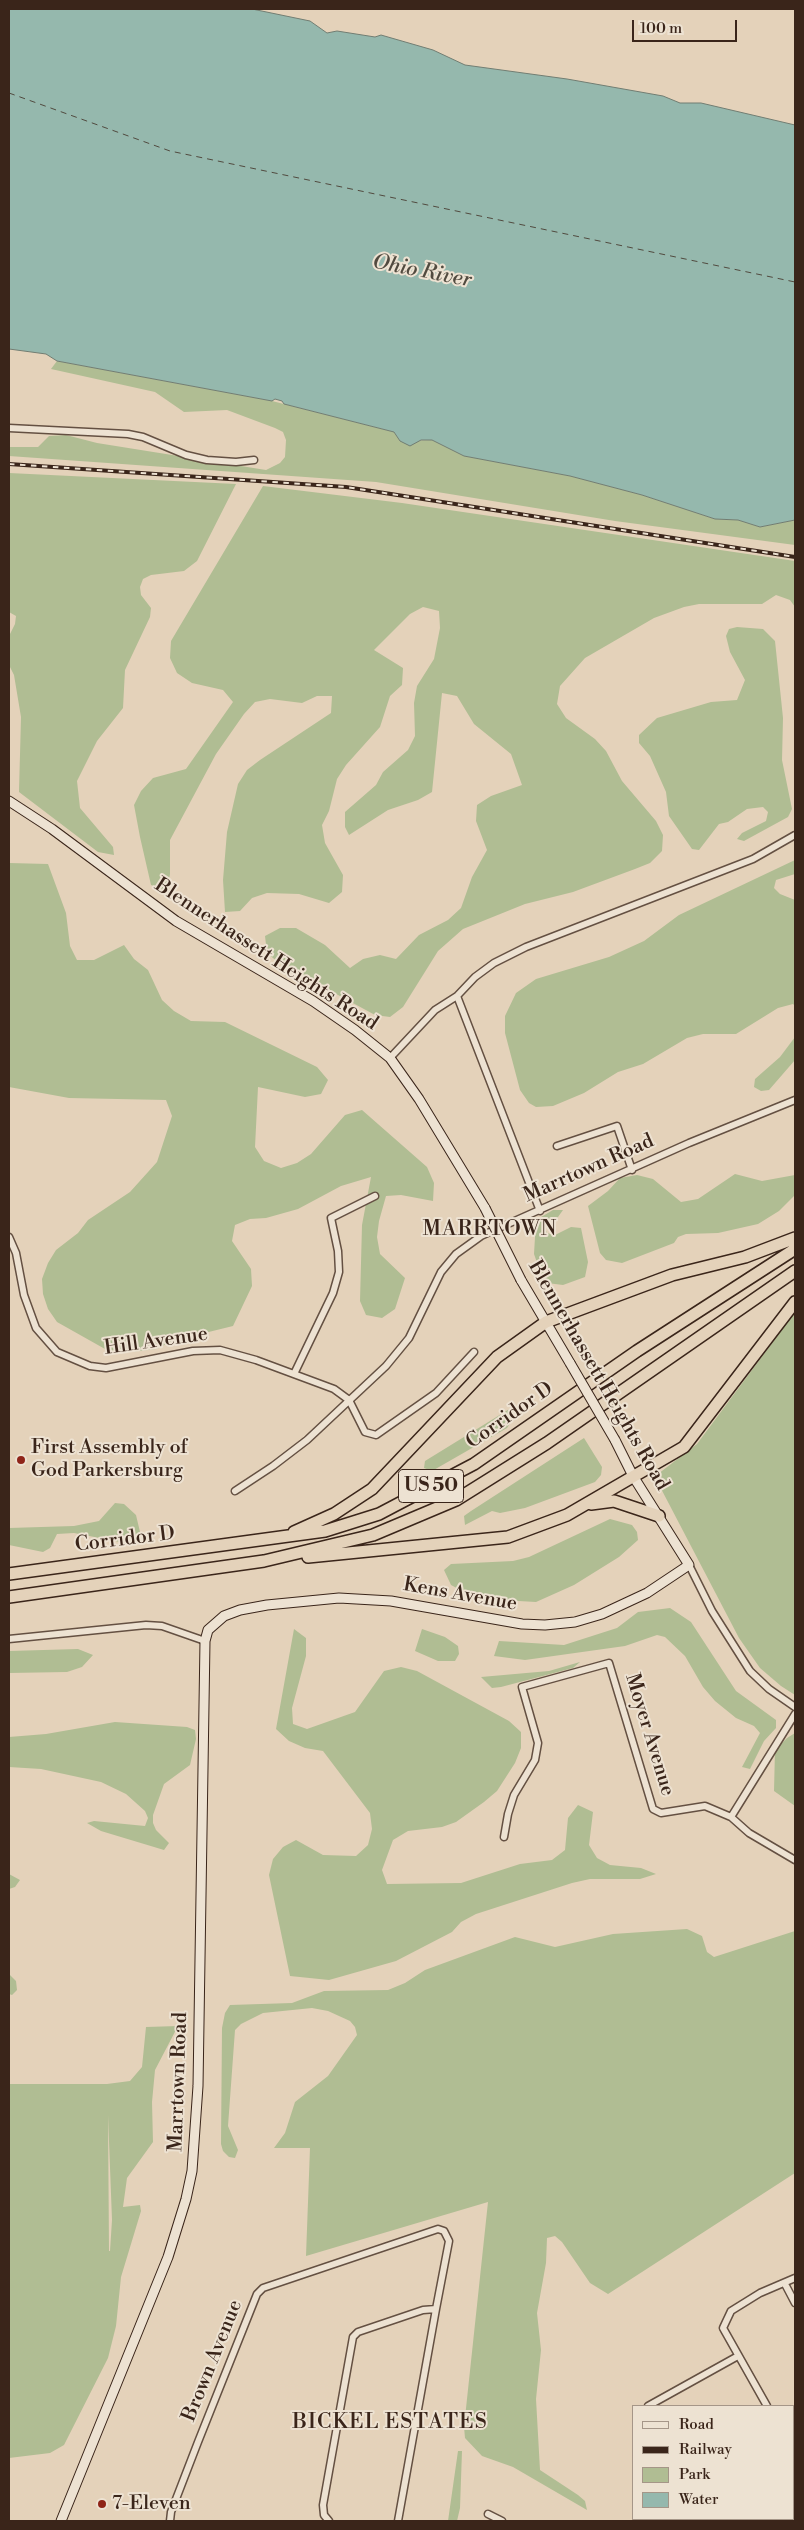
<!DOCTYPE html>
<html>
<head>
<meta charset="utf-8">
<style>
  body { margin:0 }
  #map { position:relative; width:804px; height:2530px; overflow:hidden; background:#e4d2ba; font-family:"Libre Bodoni",serif }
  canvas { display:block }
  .frame { position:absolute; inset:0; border:10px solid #3a251a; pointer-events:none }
  .legend { position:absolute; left:632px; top:2405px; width:162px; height:115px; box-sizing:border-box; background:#ede2d2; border:1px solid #a59688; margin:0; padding:6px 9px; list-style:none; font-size:15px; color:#3a251a }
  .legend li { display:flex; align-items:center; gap:10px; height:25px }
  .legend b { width:25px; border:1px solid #a59688 }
  .scale { position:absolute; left:632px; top:20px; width:105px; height:22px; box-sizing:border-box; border:2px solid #3a251a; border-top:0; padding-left:6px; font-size:15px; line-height:18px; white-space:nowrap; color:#3a251a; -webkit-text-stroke:4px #ede2d2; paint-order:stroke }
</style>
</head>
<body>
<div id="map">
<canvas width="804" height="2530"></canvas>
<div class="frame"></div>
<ul class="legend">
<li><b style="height:6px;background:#ede2d2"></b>Road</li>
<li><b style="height:6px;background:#3a251a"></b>Railway</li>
<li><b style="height:14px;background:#b0bd93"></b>Park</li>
<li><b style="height:14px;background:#95b8ad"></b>Water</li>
</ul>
<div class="scale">100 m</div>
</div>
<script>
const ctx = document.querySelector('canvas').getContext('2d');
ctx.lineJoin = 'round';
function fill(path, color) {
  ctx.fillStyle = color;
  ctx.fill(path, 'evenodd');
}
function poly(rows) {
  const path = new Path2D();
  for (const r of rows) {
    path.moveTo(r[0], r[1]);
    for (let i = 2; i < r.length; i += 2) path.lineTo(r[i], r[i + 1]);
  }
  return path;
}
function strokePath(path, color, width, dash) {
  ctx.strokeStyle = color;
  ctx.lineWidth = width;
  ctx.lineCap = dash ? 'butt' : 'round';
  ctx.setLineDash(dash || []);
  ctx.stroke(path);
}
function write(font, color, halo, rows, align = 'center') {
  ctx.font = font + ' "Libre Bodoni",serif';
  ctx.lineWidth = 4;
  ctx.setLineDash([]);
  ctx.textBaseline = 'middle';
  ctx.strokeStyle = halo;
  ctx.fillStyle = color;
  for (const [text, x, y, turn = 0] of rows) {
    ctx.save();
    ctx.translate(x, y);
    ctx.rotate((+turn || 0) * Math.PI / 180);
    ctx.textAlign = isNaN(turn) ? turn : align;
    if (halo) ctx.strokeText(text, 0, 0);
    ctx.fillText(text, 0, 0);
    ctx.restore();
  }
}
const green = poly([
  [57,361,272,401,394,432,400,441,432,440,464,456,570,476,642,495,715,519,738,520,760,527,795,520,795,545,615,521,376,482,9,456,9,447,38,447,49,436,66,435,97,443,266,470,280,463,285,457,286,440,283,432,275,428,227,410,184,412,155,392,51,369],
  [9,473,236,484,197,561,184,571,151,575,143,579,140,587,141,595,151,608,150,617,125,670,123,708,97,741,77,781,80,808,113,847,114,855,98,852,19,792,21,717,14,675,9,665,9,636,15,624,16,616,9,612],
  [263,486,402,503,795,561,795,607,790,600,776,595,762,604,699,604,684,607,654,618,585,658,560,686,557,704,566,718,595,739,606,751,622,781,656,821,663,835,662,851,650,863,635,869,573,892,525,904,463,929,438,951,403,1007,390,1017,375,1015,279,963,267,953,265,936,280,928,296,928,325,945,350,968,363,959,380,955,396,959,419,935,448,920,461,908,472,877,487,850,476,821,477,805,491,796,522,785,511,754,474,724,457,696,442,693,432,792,418,800,388,810,349,835,345,827,345,812,376,785,383,772,408,750,415,736,414,703,417,686,434,659,440,628,439,611,423,607,410,614,374,650,403,668,402,685,390,696,380,727,346,765,337,779,329,811,322,825,325,843,343,875,342,892,329,903,299,894,267,893,252,898,240,911,225,912,223,880,227,832,238,784,247,770,260,760,331,713,332,696,317,696,302,703,270,699,255,702,244,714,216,754,170,840,170,874,167,891,151,885,140,837,134,805,141,791,153,778,186,769,233,702,223,690,192,683,177,673,170,658,171,641],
  [737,627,763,629,775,641,783,718,782,760,792,809,788,817,744,841,737,839,742,833,766,821,768,812,763,807,747,809,728,822,719,824,699,850,692,849,669,816,666,792,650,756,639,743,639,735,657,718,711,702,737,700,745,680,730,652,726,636,729,629],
  [795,860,795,874,776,880,774,888,780,894,795,900,795,1006,793,1004,778,1008,736,1034,703,1034,687,1038,643,1064,618,1072,584,1093,553,1106,536,1107,529,1103,520,1090,505,1033,505,1016,516,993,536,979,609,957,644,941,679,915],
  [9,863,48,864,66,913,70,946,77,960,94,960,124,945,134,959,148,970,162,1000,174,1011,191,1021,225,1022,317,1067,328,1080,321,1094,305,1097,258,1087,255,1147,264,1161,281,1168,297,1163,311,1154,345,1115,362,1110,427,1167,434,1183,433,1201,401,1195,386,1196,379,1221,377,1237,380,1254,405,1278,395,1309,382,1318,366,1315,360,1301,362,1225,371,1177,341,1186,298,1209,266,1218,250,1219,235,1225,232,1241,251,1269,252,1286,233,1326,172,1341,157,1349,122,1353,105,1349,57,1322,48,1309,43,1294,42,1279,48,1263,56,1250,78,1233,88,1220,130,1192,157,1162,172,1116,166,1100,69,1098,9,1087],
  [795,1037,795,1060,769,1090,761,1091,754,1087,755,1079,780,1057],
  [735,1174,762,1181,795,1175,795,1195,779,1211,758,1224,718,1233,686,1234,678,1237,674,1243,622,1263,606,1260,600,1253,588,1206,608,1191,620,1178,637,1175,653,1179,681,1202,698,1199],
  [553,1210,563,1210,558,1217,544,1225,547,1233,555,1235,571,1227,581,1228,588,1262,585,1277,563,1285,547,1283,542,1277,534,1254,536,1220],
  [795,1312,795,1695,781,1686,760,1668,739,1638,657,1481,658,1474,697,1444],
  [511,1408,517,1414,507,1428,432,1471,424,1468,425,1461],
  [584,1438,602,1467,601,1475,595,1482,525,1508,500,1513,492,1511,465,1525,464,1516,471,1511],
  [115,1503,124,1504,136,1515,140,1532,137,1539,130,1544,74,1533,57,1534,50,1548,43,1552,9,1545,9,1528,74,1526,99,1521],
  [610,1519,632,1525,637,1532,638,1540,619,1557,574,1585,536,1602,501,1600,466,1593,451,1585,444,1570,451,1564,513,1561,529,1557],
  [670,1608,691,1622,736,1691,776,1720,776,1728,764,1741,750,1769,742,1767,760,1733,754,1726,736,1718,715,1701,703,1687,685,1656,665,1637,657,1635,625,1646,525,1660,494,1656,499,1641,564,1645,617,1628,638,1612],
  [294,1629,306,1638,306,1656,292,1708,293,1724,307,1729,355,1712,384,1671,401,1667,417,1671,509,1721,521,1732,521,1748,515,1763,497,1791,484,1802,456,1822,442,1827,408,1831,393,1840,382,1870,387,1884,461,1883,520,1864,552,1860,565,1850,568,1818,578,1805,593,1812,589,1845,597,1858,610,1865,641,1868,656,1874,640,1879,590,1879,572,1883,476,1914,461,1922,452,1932,396,1961,329,1980,290,1976,269,1875,273,1859,283,1847,296,1840,323,1855,356,1856,368,1845,372,1829,370,1813,323,1751,305,1748,289,1741,276,1729],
  [422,1629,445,1637,458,1646,459,1654,455,1661,438,1661,415,1651],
  [78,1649,93,1655,82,1667,67,1672,9,1673,9,1651],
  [580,1662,573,1668,501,1687,492,1688,481,1677,549,1671],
  [115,1722,187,1727,195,1730,196,1739,190,1765,164,1784,153,1815,153,1823,156,1830,169,1843,164,1850,101,1831,87,1823,94,1821,145,1826,148,1818,145,1811,126,1794,101,1782,41,1769,9,1767,9,1737,46,1734],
  [795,1733,795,1806,774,1791,775,1750,787,1738],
  [9,1874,20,1880,15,1887,9,1889],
  [687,1929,702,1936,707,1952,714,1957,795,1931,795,2173,608,2294,590,2283,562,2242,555,2236,547,2238,546,2263,537,2313,541,2350,536,2399,540,2470,578,2495,585,2501,587,2510,513,2467,482,2456,465,2438,464,2427,488,2202,306,2256,310,2148,274,2148,285,2133,295,2102,328,2076,357,2035,355,2027,350,2021,328,2011,312,2008,263,2013,241,2024,235,2030,228,2126,238,2150,235,2158,229,2157,223,2151,221,2144,222,2028,225,2013,230,2005,292,2003,324,1991,388,1990,405,1983,425,1970,515,1937,555,1947,613,1934],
  [9,1974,16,1981,17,1990,12,1995,9,1994],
  [178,2026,155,2070,152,2102,153,2142,127,2178,123,2207,140,2205,141,2211,121,2277,116,2326,108,2358,64,2445,50,2453,9,2458,9,2084,107,2084,130,2081,142,2067,146,2027],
  [108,2115,112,2220,110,2251,109,2251],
  [458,2451,462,2451,460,2508,457,2521,448,2521]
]);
const water = poly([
  [9,9,252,9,310,21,327,33,337,31,375,37,381,35,433,50,465,65,567,79,663,96,680,103,701,103,795,125,795,520,760,527,738,520,715,519,642,495,570,476,464,456,432,440,421,440,410,446,400,441,394,432,284,404,282,401,275,399,272,401,57,361,46,354,9,349,9,9]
]);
const ferry = poly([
  [9,93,170,151,795,282]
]);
const street = poly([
  [9,428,128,434,143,437,186,455,207,460,236,462,254,460],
  [457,996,540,1211],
  [390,1058,435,1010,457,996,475,977,494,963,526,947,753,859,795,835],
  [557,1146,617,1126,632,1170],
  [9,1237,16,1253,24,1295,36,1328,57,1352,90,1366,106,1368,193,1351,220,1350,256,1360,334,1389,349,1400,365,1432,376,1435,436,1393,474,1352],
  [294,1374,333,1293,339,1272,338,1251,331,1218,375,1196],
  [235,1491,273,1466,307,1440,386,1366,409,1338,441,1272,456,1254,481,1236,689,1143,795,1100],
  [689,1565,712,1611,750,1671,769,1689,795,1707],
  [9,1639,146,1625,162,1626,205,1641],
  [731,1817,795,1714],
  [504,1837,508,1814,514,1795,535,1760,538,1743,522,1687,609,1663,653,1809,661,1813,705,1806,731,1817,749,1833,795,1860],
  [785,2284,795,2303],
  [648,2406,738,2356],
  [767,2406,723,2328,731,2311,760,2293,795,2278],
  [793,2451,795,2456],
  [488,2514,502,2521],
  [170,2521,171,2512,198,2442,257,2294,263,2288,438,2229,444,2231,449,2241,436,2309],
  [329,2521,324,2515,323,2505,353,2337,358,2332,423,2310,436,2309,398,2521]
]);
const secondary = poly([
  [9,801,52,829,176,921,313,1001,355,1030,390,1058,419,1099,485,1208],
  [521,1280,570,1363],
  [61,2521,168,2257,186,2199,192,2171,198,2086,205,1641,208,1630,224,1616,240,1610,267,1605,339,1598,391,1601,522,1624,545,1625,575,1622,602,1614,647,1593,689,1565,633,1476,615,1440]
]);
const highway = poly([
  [591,1504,614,1501,659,1516],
  [294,1532,334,1514,372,1489,497,1357,546,1322,672,1275,745,1257,795,1238],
  [308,1557,508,1537,567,1515,684,1447,795,1302],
  [9,1574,325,1531,379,1514,474,1464,637,1351,795,1249],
  [9,1597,264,1561,373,1535,456,1500,547,1443,795,1271]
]);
const rail = poly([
  [9,464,346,487,795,557]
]);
const secondaryBridge = poly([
  [485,1208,521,1280],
  [570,1363,615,1440]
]);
const markers = [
  [21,1460,5,"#8f2418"],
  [102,2504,5,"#8f2418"]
];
const shields = [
  [431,1486,65]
];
const shieldNames = [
  ["US 50",431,1486]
];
const streetNames = [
  ["Blennerhassett Heights Road",266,955,33],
  ["Marrtown Road",589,1169,-24],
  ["Hill Avenue",156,1342,-8],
  ["Blennerhassett Heights Road",598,1376,60],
  ["Corridor D",510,1416,-35],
  ["Corridor D",125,1540,-7],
  ["Kens Avenue",460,1595,10],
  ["Moyer Avenue",649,1735,73],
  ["Marrtown Road",179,2082,-88],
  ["Brown Avenue",213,2361,-68]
];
const poiNames = [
  ["First Assembly of",31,1448],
  ["God Parkersburg",31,1471],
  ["7-Eleven",112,2504]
];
const waterNames = [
  ["Ohio River",422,272,11]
];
const neighbourhoodNames = [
  ["MARRTOWN",490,1230],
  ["BICKEL ESTATES",390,2423]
];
fill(green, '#b0bd93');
fill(water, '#95b8ad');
strokePath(water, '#717d72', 1);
strokePath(ferry, '#514a3f', 1, [6, 5]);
strokePath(street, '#645042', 9);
strokePath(secondary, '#3a251a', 11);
strokePath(highway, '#3a251a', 14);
strokePath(street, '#ede2d2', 6);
strokePath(secondary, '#ede2d2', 9);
strokePath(highway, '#e4d2ba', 11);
strokePath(rail, '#3a251a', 4);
strokePath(rail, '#ede2d2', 2, [5.5]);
strokePath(secondaryBridge, '#3a251a', 11, []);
strokePath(secondaryBridge, '#ede2d2', 9);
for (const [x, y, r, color] of markers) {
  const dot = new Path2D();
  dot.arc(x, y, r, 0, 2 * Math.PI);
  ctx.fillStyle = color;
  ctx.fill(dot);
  strokePath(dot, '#ede2d2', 2);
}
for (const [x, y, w] of shields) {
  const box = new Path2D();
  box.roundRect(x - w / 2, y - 16.5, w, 33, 4);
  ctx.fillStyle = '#ede2d2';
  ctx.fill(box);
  strokePath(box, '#3a251a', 1);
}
write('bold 19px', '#3a251a', null, shieldNames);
write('20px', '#3a251a', '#ede2d2', streetNames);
write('20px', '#3a251a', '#ede2d2', poiNames, 'left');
write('italic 21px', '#514a3f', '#ede2d2', waterNames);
ctx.letterSpacing = '1px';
write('21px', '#3a251a', '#ede2d2', neighbourhoodNames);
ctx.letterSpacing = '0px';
</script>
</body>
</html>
